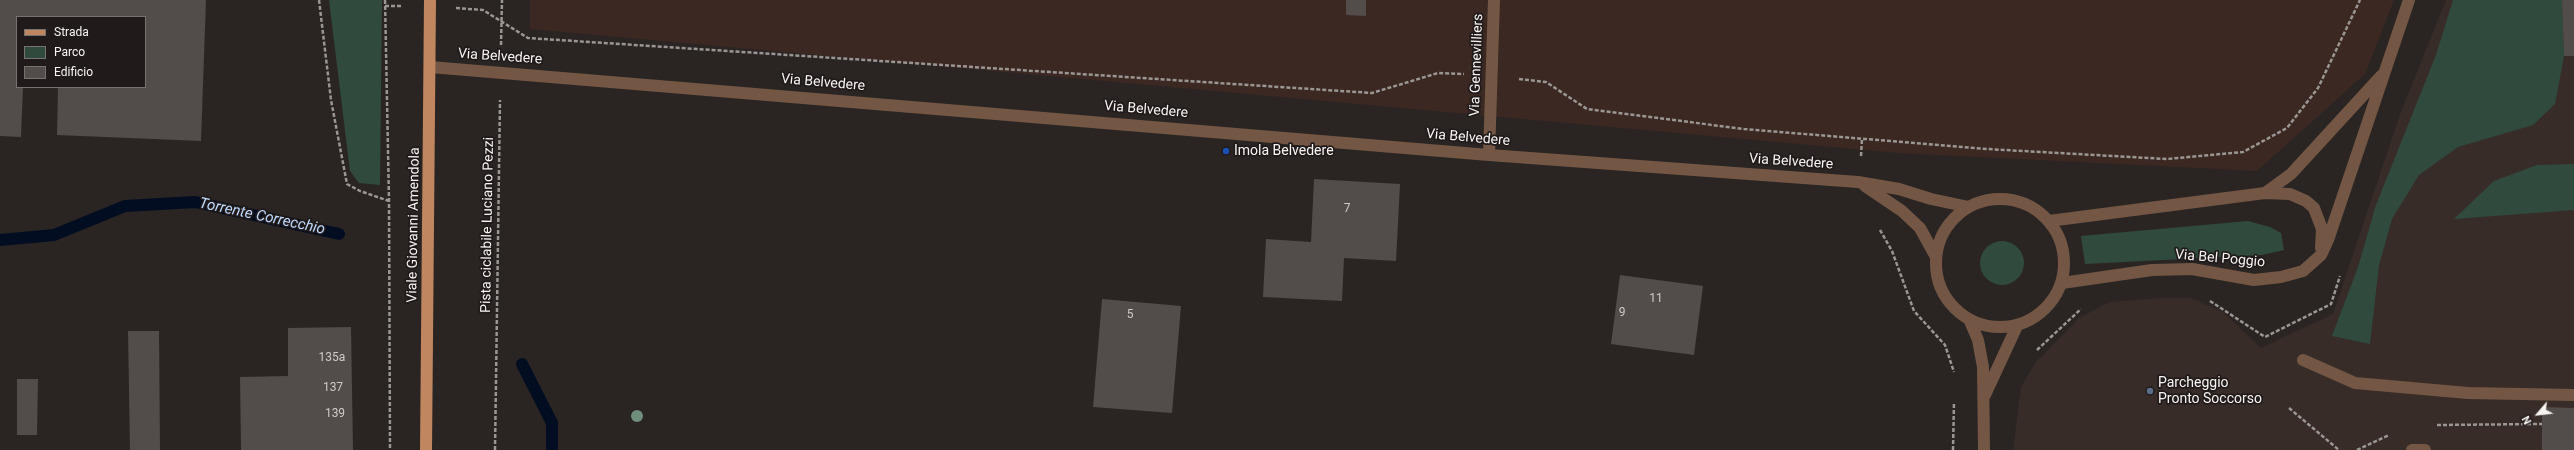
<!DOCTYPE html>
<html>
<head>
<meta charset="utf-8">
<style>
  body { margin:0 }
  #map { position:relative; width:2574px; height:450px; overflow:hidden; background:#2a2523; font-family:Roboto,sans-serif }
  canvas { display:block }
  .legend { position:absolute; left:16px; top:16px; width:130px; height:72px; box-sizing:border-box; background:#201b1a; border:1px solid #767270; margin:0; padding:5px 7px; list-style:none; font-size:12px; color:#f7f4f2 }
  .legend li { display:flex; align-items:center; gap:8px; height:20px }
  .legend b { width:20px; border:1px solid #767270 }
  .north { position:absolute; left:2518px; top:394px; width:40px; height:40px; -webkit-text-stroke:3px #201b1a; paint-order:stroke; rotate:242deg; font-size:11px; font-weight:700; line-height:16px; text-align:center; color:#f7f4f2 }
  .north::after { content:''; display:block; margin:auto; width:14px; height:18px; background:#f7f4f2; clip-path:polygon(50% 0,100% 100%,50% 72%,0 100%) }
</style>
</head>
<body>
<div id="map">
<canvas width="2574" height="450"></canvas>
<ul class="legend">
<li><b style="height:5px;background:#c0865f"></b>Strada</li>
<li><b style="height:11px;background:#304b3d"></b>Parco</li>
<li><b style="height:11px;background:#524c4a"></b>Edificio</li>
</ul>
<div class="north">N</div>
</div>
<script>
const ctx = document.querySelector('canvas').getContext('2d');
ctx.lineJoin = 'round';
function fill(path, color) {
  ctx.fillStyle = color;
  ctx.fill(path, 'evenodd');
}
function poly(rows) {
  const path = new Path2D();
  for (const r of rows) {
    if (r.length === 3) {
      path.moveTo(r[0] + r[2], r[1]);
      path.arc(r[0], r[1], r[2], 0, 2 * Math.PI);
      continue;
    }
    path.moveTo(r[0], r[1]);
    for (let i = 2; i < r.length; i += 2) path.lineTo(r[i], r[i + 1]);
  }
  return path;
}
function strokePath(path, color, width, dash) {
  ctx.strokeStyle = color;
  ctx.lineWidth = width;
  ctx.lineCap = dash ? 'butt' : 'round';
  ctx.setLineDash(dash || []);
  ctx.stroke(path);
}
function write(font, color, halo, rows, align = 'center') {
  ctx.font = font + ' Roboto,sans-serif';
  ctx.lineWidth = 3.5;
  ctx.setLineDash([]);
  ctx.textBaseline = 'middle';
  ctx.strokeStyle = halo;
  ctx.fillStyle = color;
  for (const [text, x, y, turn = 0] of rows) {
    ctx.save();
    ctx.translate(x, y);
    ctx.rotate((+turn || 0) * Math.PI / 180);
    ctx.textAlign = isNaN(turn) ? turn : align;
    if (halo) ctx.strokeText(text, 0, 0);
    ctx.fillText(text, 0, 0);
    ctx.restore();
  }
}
const commercial = poly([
  [530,0,2394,0,2365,74,2257,171,1898,153,530,29]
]);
const built = poly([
  [2446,0,2574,0,2574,450,2013,450,2021,387,2035,363,2079,318,2109,302,2160,298,2191,298,2223,312,2261,348,2333,314,2399,117]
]);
const green = poly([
  [329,0,382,0,380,185,359,183,350,171],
  [2453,0,2562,0,2564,56,2555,104,2533,125,2458,147,2419,175,2392,219,2379,265,2370,344,2332,336,2358,267,2376,205,2436,55],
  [2574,164,2574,210,2454,219,2494,181,2537,165],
  [2248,221,2270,227,2281,233,2284,250,2262,255,2085,264,2081,236],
  [2002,263,22]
]);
const stream = poly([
  [0,240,54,235,125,206,195,202,339,234],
  [522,364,552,423,552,450]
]);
const building = poly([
  [0,0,206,0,201,141,57,135,58,87,145,87,145,17,17,17,17,87,23,87,21,137,0,136],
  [1346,0,1366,0,1366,16,1346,15],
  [2562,0,2574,0,2574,56,2564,56],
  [1314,179,1400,184,1396,261,1344,258,1342,301,1263,297,1266,239,1311,242],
  [1620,275,1703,286,1694,355,1611,344],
  [1102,299,1181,306,1172,413,1093,407],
  [351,327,353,450,241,450,240,377,288,376,288,328],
  [128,331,159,331,160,450,130,450],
  [17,379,38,379,37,435,17,435],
  [2542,407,2574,408,2574,450,2542,450]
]);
const path = poly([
  [319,0,331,100,347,184,360,191,389,201],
  [385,0,389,201,390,450],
  [385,6,403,6],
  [456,8,483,10,528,38,1372,93,1438,73,1464,74],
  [501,45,502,0],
  [1519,79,1546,82,1587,109,1744,129,1987,149,2167,159,2243,152,2287,128,2318,88,2360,0],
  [1861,156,1862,139],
  [1880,230,1892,251,1914,311,1945,345,1954,372],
  [2210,301,2265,337,2331,304,2340,276],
  [2037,350,2081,309],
  [2289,408,2339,450],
  [2437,425,2542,424],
  [495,450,500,100],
  [1953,450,1954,402],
  [2357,450,2389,435]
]);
const lane = poly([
  [2303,360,2355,383,2468,393,2574,395],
  [2412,450,2425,450]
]);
const street = poly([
  [430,67,1489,155,1858,182,1899,189,1931,199,1969,207],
  [1489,155,1494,0],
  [1865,186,1902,211,1920,228,1936,257],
  [2265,193,2290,194,2306,201,2314,208,2322,229,2321,248],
  [2000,263,64],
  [2049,221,2265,193,2291,174,2381,76],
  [2062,283,2152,270,2192,269,2254,280,2281,277,2303,271,2321,255,2328,240,2409,0],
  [1969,319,1978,340,1983,367,1984,450],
  [1985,395,2017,326]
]);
const primary = poly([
  [426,450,430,0]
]);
const trees = [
  [637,416]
];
const markers = [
  [1226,151,4,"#1a4fb4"],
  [2150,391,4,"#5c6f8a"]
];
const numberNames = [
  ["7",1347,209],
  ["11",1656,299],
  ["9",1622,313],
  ["5",1130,315],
  ["135a",332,358],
  ["137",333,388],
  ["139",335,414]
];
const streetNames = [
  ["Via Belvedere",500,57,4],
  ["Via Gennevilliers",1477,65,-88],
  ["Via Belvedere",823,83,5],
  ["Via Belvedere",1146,110,5],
  ["Via Belvedere",1468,138,5],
  ["Via Belvedere",1791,162,4],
  ["Viale Giovanni Amendola",414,225,-89],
  ["Pista ciclabile Luciano Pezzi",488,225,-89],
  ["Via Bel Poggio",2220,259,5]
];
const poiNames = [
  ["Imola Belvedere",1234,151],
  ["Parcheggio",2158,383],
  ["Pronto Soccorso",2158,399]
];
const waterNames = [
  ["Torrente Correcchio",262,217,12]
];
fill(commercial, '#3b2822');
fill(built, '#372c27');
fill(green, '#304b3d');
strokePath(stream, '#020d21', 12);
fill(building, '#524c4a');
strokePath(path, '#9a9694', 2.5, [4, 2]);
strokePath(lane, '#735744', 12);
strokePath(street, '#735744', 12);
strokePath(primary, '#c0865f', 12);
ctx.fillStyle = '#6f8e7c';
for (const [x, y] of trees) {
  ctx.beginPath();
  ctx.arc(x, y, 6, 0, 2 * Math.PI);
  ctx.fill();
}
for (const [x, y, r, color] of markers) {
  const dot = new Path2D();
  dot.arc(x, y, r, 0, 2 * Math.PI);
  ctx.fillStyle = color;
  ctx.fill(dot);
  strokePath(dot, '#201b1a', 1.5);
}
write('12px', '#cecac8', null, numberNames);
write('14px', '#f7f4f2', '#201b1a', streetNames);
write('14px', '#f7f4f2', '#201b1a', poiNames, 'left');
write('italic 15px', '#bed9fe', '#201b1a', waterNames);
</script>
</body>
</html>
